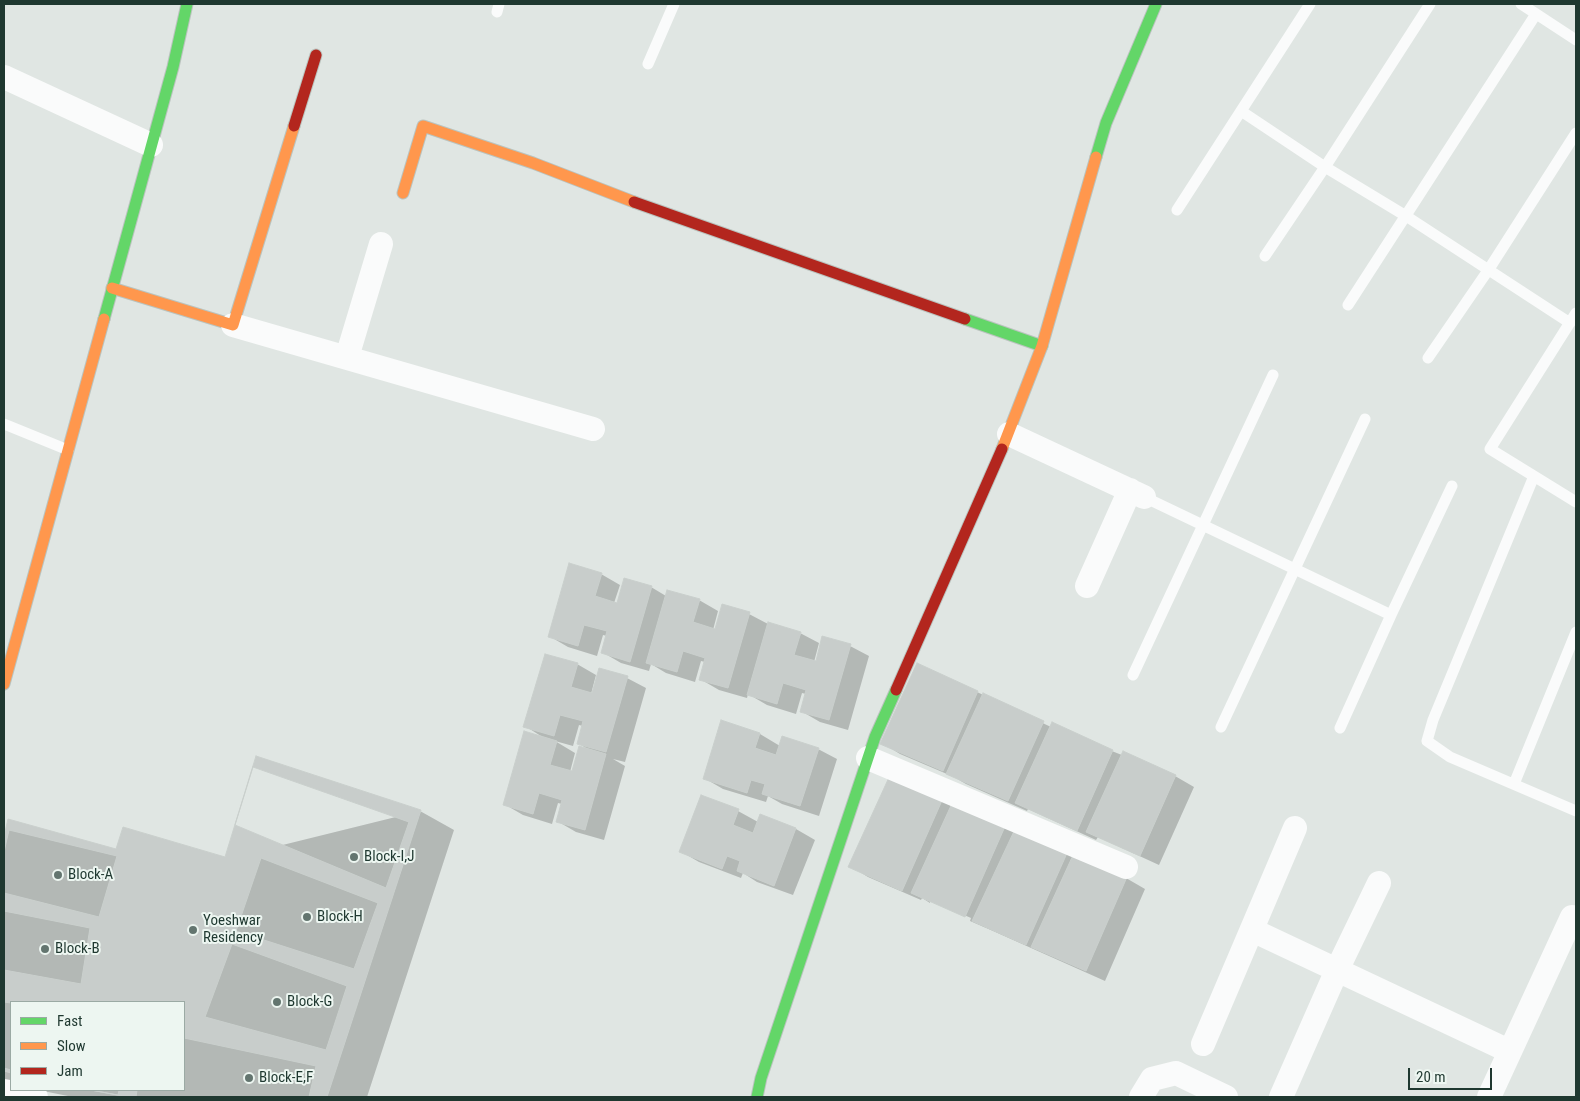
<!DOCTYPE html>
<html>
<head>
<meta charset="utf-8">
<style>
  body { margin:0 }
  #map { position:relative; width:1580px; height:1101px; overflow:hidden; background:#e0e6e3; font-family:"Roboto Condensed",sans-serif }
  canvas { display:block }
  .frame { position:absolute; inset:0; border:5px solid #1f3830; pointer-events:none }
  .legend { position:absolute; left:10px; top:1001px; width:175px; height:90px; box-sizing:border-box; background:#edf6f1; border:1px solid #9baaa4; margin:0; padding:6px 9px; list-style:none; font-size:15px; color:#1f3830 }
  .legend li { display:flex; align-items:center; gap:10px; height:25px }
  .legend b { width:25px; border:1px solid #9baaa4 }
  .scale { position:absolute; left:1408px; top:1068px; width:84px; height:22px; box-sizing:border-box; border:2px solid #1f3830; border-top:0; padding-left:6px; font-size:15px; line-height:18px; white-space:nowrap; color:#1f3830; -webkit-text-stroke:4px #edf6f1; paint-order:stroke }
</style>
</head>
<body>
<div id="map">
<canvas width="1580" height="1101"></canvas>
<div class="frame"></div>
<ul class="legend">
<li><b style="height:6px;background:#63d668"></b>Fast</li>
<li><b style="height:6px;background:#ff974d"></b>Slow</li>
<li><b style="height:6px;background:#b3261e"></b>Jam</li>
</ul>
<div class="scale">20 m</div>
</div>
<script>
const ctx = document.querySelector('canvas').getContext('2d');
ctx.lineJoin = 'round';
function fill(path, color) {
  ctx.fillStyle = color;
  ctx.fill(path, 'evenodd');
}
function poly(rows) {
  const path = new Path2D();
  for (const r of rows) {
    path.moveTo(r[0], r[1]);
    for (let i = 2; i < r.length; i += 2) path.lineTo(r[i], r[i + 1]);
  }
  return path;
}
function strokePath(path, color, width, dash) {
  ctx.strokeStyle = color;
  ctx.lineWidth = width;
  ctx.lineCap = dash ? 'butt' : 'round';
  ctx.setLineDash(dash || []);
  ctx.stroke(path);
}
function write(font, color, halo, rows, align = 'center') {
  ctx.font = font + ' "Roboto Condensed",sans-serif';
  ctx.lineWidth = 4;
  ctx.setLineDash([]);
  ctx.textBaseline = 'middle';
  ctx.strokeStyle = halo;
  ctx.fillStyle = color;
  for (const [text, x, y, turn = 0] of rows) {
    ctx.save();
    ctx.translate(x, y);
    ctx.rotate((+turn || 0) * Math.PI / 180);
    ctx.textAlign = isNaN(turn) ? turn : align;
    if (halo) ctx.strokeText(text, 0, 0);
    ctx.fillText(text, 0, 0);
    ctx.restore();
  }
}
const shadow = poly([
  [601,574,620,585,614,603,617,604,651,587,666,596,699,600,718,611,713,630,716,630,749,614,768,624,800,633,819,643,814,662,817,663,850,646,869,656,848,730,820,722,801,711,806,694,802,693,796,714,767,705,748,694,747,698,719,690,700,679,705,662,701,661,695,682,666,673,651,664,649,671,621,663,602,652,607,636,603,635,597,656,568,647,549,636],
  [577,664,596,675,591,694,593,694,627,678,646,688,625,762,613,759,625,766,604,840,576,832,557,821,562,804,558,803,552,824,523,815,504,804,544,738,525,726],
  [579,725,583,726,578,743,589,750,572,772,570,772,575,753,555,741,573,746],
  [977,692,1051,727,1175,776,1194,787,1159,865,1098,837,1096,840,1028,809,1027,811,966,784,954,777,900,754,882,743],
  [760,734,780,746,818,749,837,759,819,816,782,804,768,796,766,802,723,789,704,778],
  [892,774,1126,878,1145,889,1105,981,993,931,970,921,971,918,930,900,930,903,922,898,921,900,868,877,850,866],
  [701,796,738,811,758,822,761,816,796,829,815,840,793,895,757,882,743,873,741,878,699,862,680,851],
  [420,811,454,830,367,1097,73,1097,38,1090,184,1090,184,1002,11,1002,11,1084,4,1082,4,840,9,820,117,850,226,859]
]);
const building = poly([
  [569,563,602,573,595,596,617,603,624,578,652,586,630,662,601,653,607,631,584,625,578,646,548,637,569,563],
  [667,590,700,599,693,622,715,629,722,604,750,612,728,688,699,680,705,658,683,651,677,672,646,663,667,590],
  [768,622,801,632,794,655,816,661,822,636,851,644,829,720,800,712,806,690,783,683,777,704,747,695,768,622],
  [545,654,578,663,571,687,592,693,599,668,628,676,606,752,577,744,583,721,560,715,554,736,523,727,545,654],
  [917,663,978,691,943,771,880,744,917,663],
  [983,693,1044,721,1008,801,946,774,983,693],
  [721,720,760,733,755,748,776,755,782,736,819,748,800,806,762,794,765,784,751,780,747,793,703,779,721,720],
  [1052,722,1113,750,1077,831,1015,803,1052,722],
  [524,731,557,741,550,765,572,771,579,746,606,754,585,830,556,822,562,800,539,793,533,814,503,805,524,731],
  [1123,751,1176,775,1140,856,1086,832,1123,751],
  [256,756,421,810,327,1097,127,1097,91,1090,184,1090,184,1002,11,1002,11,1073,4,1071,4,836,8,819,116,849,123,827,225,857,256,756],
  [253,767,409,822,386,888,235,825,253,767],
  [891,773,944,796,902,891,848,867,891,773],
  [701,795,739,809,733,825,753,833,760,814,796,828,774,886,737,871,740,861,727,856,722,869,679,852,701,795],
  [954,799,1007,822,965,917,911,893,954,799],
  [1016,827,1068,851,1026,945,972,921,1016,827],
  [9,830,117,856,99,917,4,893,4,852,9,830],
  [1074,853,1127,877,1086,971,1031,947,1074,853],
  [261,858,378,903,354,969,236,931,261,858],
  [4,911,90,928,81,984,4,970,4,911],
  [232,944,347,986,326,1050,205,1017,232,944],
  [4,1002,11,1003,11,1070,4,1068,4,1002],
  [184,1038,316,1066,309,1097,136,1097,137,1090,184,1090,184,1038],
  [91,1090,119,1090,118,1095,91,1090]
]);
const lane = poly([
  [1521,4,1576,40],
  [497,12,499,4],
  [648,64,674,4],
  [1241,111,1325,167,1406,216,1570,323],
  [1177,210,1310,4],
  [1265,256,1325,167,1430,4],
  [1348,305,1536,14],
  [1576,313,1490,449,1576,502],
  [1428,358,1489,269,1576,133],
  [4,424,68,450],
  [1534,476,1433,720,1427,741,1450,757,1576,811],
  [1144,497,1391,615,1340,728],
  [1391,615,1452,486],
  [1133,675,1273,375],
  [1221,727,1365,419],
  [1514,784,1576,632]
]);
const street = poly([
  [4,77,151,145],
  [233,325,593,429],
  [347,357,381,244],
  [1009,434,1144,497],
  [1087,586,1130,490],
  [868,758,1126,867],
  [1252,930,1509,1051],
  [1203,1044,1295,828],
  [4,1091,36,1097],
  [1141,1097,1152,1079,1176,1073,1226,1097],
  [1281,1097,1337,970,1379,883],
  [1489,1097,1572,917]
]);
const fast = poly([
  [1096,157,1106,123,1156,4],
  [104,319,173,67,187,4],
  [965,319,1042,346],
  [757,1097,761,1078,875,737,896,690]
]);
const slow = poly([
  [403,193,423,126,533,163,634,202],
  [112,288,233,325,294,126],
  [1002,449,1042,346,1096,157],
  [4,684,104,319]
]);
const jam = poly([
  [294,126,316,55],
  [634,202,965,319],
  [896,690,1002,449]
]);
const markers = [
  [354,857,5,"#63756f"],
  [58,875,5,"#63756f"],
  [307,917,5,"#63756f"],
  [193,930,5,"#63756f"],
  [45,949,5,"#63756f"],
  [277,1002,5,"#63756f"],
  [249,1078,5,"#63756f"]
];
const poiNames = [
  ["Block-I,J",364,857],
  ["Block-A",68,875],
  ["Block-H",317,917],
  ["Yoeshwar",203,921],
  ["Residency",203,938],
  ["Block-B",55,949],
  ["Block-G",287,1002],
  ["Block-E,F",259,1078]
];
fill(shadow, '#0003');
fill(building, '#c8cdcb');
strokePath(building, '#c9cfcc', 1);
strokePath(fast, '#bac3be', 13);
strokePath(slow, '#bac3be', 13);
strokePath(jam, '#bac3be', 13);
strokePath(lane, '#fafbfb', 11);
strokePath(street, '#fafbfb', 24);
strokePath(fast, '#63d668', 11);
strokePath(slow, '#ff974d', 11);
strokePath(jam, '#b3261e', 11);
for (const [x, y, r, color] of markers) {
  const dot = new Path2D();
  dot.arc(x, y, r, 0, 2 * Math.PI);
  ctx.fillStyle = color;
  ctx.fill(dot);
  strokePath(dot, '#edf6f1', 2);
}
write('15px', '#1f3830', '#edf6f1', poiNames, 'left');
</script>
</body>
</html>
